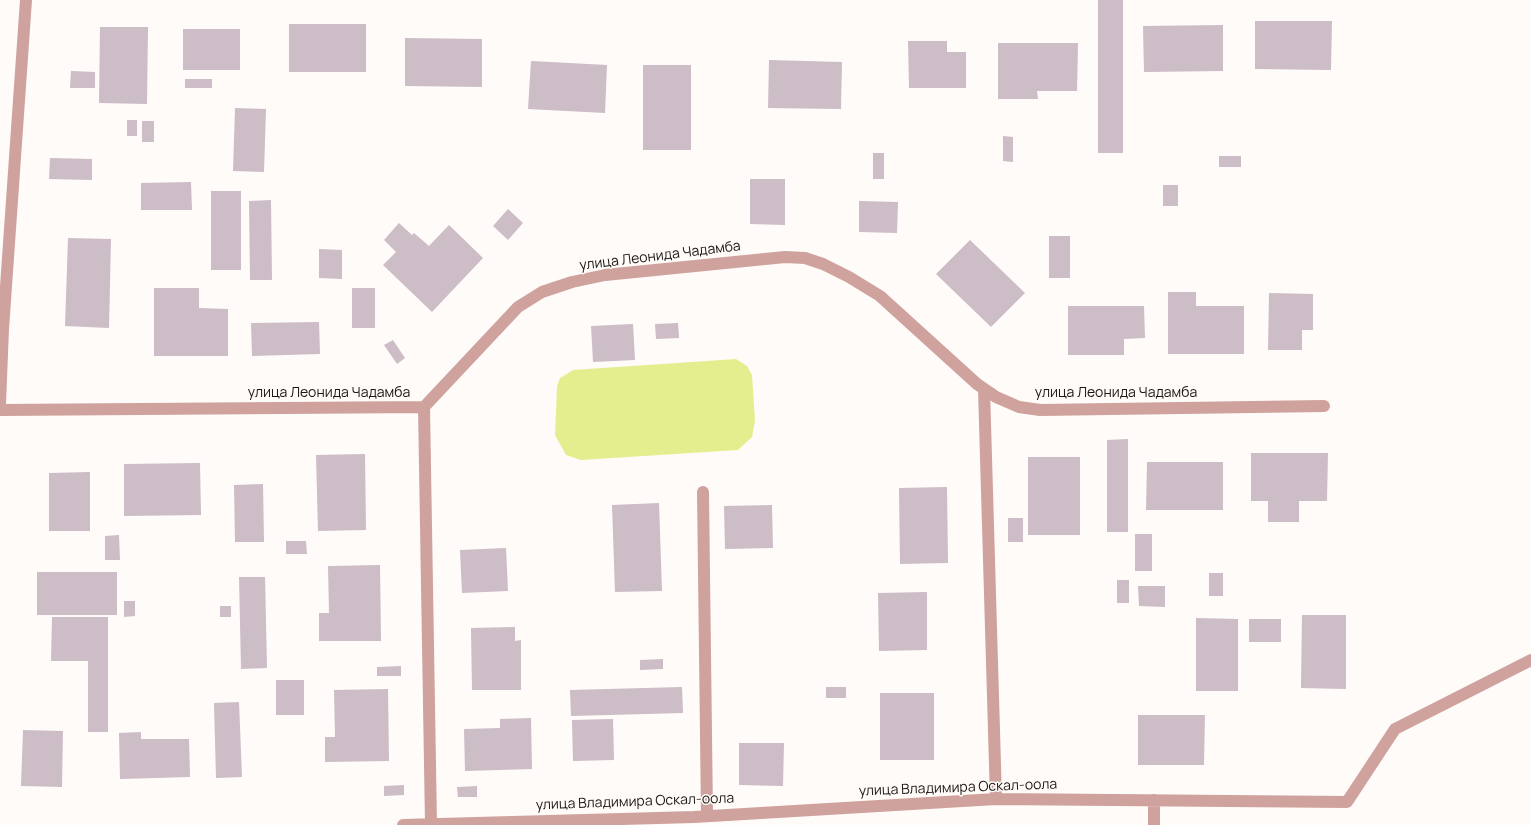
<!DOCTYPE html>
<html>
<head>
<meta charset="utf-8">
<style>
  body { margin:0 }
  canvas { display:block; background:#fefbf8 }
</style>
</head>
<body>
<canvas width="1531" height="825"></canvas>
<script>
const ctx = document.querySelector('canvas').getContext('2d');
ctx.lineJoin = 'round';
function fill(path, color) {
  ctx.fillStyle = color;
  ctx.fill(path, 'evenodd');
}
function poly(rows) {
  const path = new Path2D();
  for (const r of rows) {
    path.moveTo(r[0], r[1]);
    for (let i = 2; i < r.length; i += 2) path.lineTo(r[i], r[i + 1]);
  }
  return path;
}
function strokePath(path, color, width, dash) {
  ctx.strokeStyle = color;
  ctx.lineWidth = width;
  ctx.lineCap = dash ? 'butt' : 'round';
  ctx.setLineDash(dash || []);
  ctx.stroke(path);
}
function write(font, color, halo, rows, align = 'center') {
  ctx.font = font + ' Manrope,sans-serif';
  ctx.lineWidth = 3;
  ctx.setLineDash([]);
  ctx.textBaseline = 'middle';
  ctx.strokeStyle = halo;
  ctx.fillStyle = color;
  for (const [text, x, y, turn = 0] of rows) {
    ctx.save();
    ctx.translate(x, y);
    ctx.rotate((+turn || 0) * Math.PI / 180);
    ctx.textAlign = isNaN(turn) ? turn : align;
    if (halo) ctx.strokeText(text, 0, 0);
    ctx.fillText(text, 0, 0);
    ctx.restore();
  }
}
const green = poly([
  [736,359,747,366,752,375,755,421,752,437,738,450,581,460,566,455,555,435,557,386,560,378,573,370]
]);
const building = poly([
  [1098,0,1123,0,1123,153,1098,153],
  [1255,21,1332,21,1331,70,1255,69],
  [289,24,366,24,366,72,289,72],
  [1223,25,1223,71,1144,72,1143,26],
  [100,27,148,27,147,104,99,103],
  [183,29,240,29,240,70,183,70],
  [405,38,482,39,482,87,405,86],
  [908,41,947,41,947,52,966,52,966,88,909,88],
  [998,43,1078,43,1077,91,1037,91,1038,99,998,99],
  [769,60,842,62,841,109,768,108],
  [531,61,607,65,605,113,528,109],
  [643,65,691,65,691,150,643,150],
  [71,71,95,72,95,88,70,88],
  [185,79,212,79,212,88,185,88],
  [235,108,266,109,264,172,233,171],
  [127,120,137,120,137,136,127,136],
  [142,121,154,121,154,142,142,142],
  [1003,136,1013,137,1013,162,1003,161],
  [873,153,884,153,884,179,873,179],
  [1219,156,1241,156,1241,167,1219,167],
  [50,158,92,159,92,180,49,179],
  [750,179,785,179,785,225,750,224],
  [191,182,192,210,141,210,141,183],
  [1163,185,1178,185,1178,206,1163,206],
  [211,191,241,191,241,270,211,270],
  [271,200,272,280,250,280,249,201],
  [859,201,898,202,897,233,859,232],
  [508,209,523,223,508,240,493,226],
  [399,223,412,235,414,233,429,246,449,225,483,258,432,312,383,265,396,252,384,240],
  [1049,236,1070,236,1070,278,1049,278],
  [68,238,111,239,109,328,65,326],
  [970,240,1025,293,991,327,936,274],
  [319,249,342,250,342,279,319,278],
  [154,288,199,288,199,308,228,309,228,356,154,356],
  [352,288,375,288,375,328,352,328],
  [1168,292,1196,292,1196,306,1244,306,1244,354,1168,354],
  [1269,293,1313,294,1313,330,1302,330,1302,350,1268,350],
  [1068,306,1144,306,1145,338,1124,339,1124,355,1068,355],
  [319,322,320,354,252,356,251,323],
  [678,323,679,338,656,339,655,324],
  [633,324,635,360,593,362,591,326],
  [393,340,405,358,397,364,384,345],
  [1128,439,1128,532,1107,532,1107,440],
  [1251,453,1328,453,1327,501,1299,501,1299,522,1268,522,1268,501,1251,501],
  [365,454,366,530,318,531,316,455],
  [1028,457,1080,457,1080,535,1028,535],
  [1147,462,1223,462,1223,510,1146,510],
  [200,463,201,515,124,516,124,464],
  [90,472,90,531,49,531,49,473],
  [263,484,264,542,235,542,234,485],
  [947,487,948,563,900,564,899,488],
  [659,503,662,591,615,592,612,505],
  [772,505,773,548,725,549,724,506],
  [1008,518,1023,518,1023,542,1008,542],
  [1135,534,1152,534,1152,571,1135,571],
  [119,535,120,560,105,560,105,536],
  [286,541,306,541,307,554,286,554],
  [506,548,508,591,462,593,460,550],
  [380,565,381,641,319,641,319,613,329,613,328,566],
  [37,572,117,572,117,615,37,615],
  [1209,573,1223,573,1223,596,1209,596],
  [239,577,265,577,267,668,241,669],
  [1117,580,1129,580,1129,603,1117,603],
  [1138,586,1165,586,1165,607,1139,606],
  [927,592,927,650,879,651,878,593],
  [124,601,135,601,135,616,124,617],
  [220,606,231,606,231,617,220,617],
  [1302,615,1346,615,1346,689,1301,688],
  [52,617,108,617,108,732,88,732,88,661,51,661],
  [1196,618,1238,619,1238,691,1196,691],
  [1249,619,1281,619,1281,642,1249,642],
  [515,627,515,641,521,640,521,690,472,690,471,628],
  [663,659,663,669,640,670,640,660],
  [401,666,401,676,377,676,377,667],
  [276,680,304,680,304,715,276,715],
  [682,687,683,713,571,716,570,690],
  [826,687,846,687,846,698,826,698],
  [388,689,389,761,325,762,325,737,335,737,334,690],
  [880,693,934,693,934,760,880,760],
  [239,702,242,777,216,778,214,703],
  [1138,715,1205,715,1204,765,1138,765],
  [531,718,532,769,465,771,464,729,500,728,500,719],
  [613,719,614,760,573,761,572,720],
  [23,730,63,731,62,787,21,786],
  [141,732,141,739,189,739,190,777,120,779,119,733],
  [739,743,784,743,783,786,739,785],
  [404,785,404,795,384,796,384,786],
  [477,786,477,797,458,797,457,787]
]);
const minor = poly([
  [984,389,996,799],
  [0,404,3,329,26,0],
  [424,407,431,824],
  [0,410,424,407,518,307,542,292,572,282,605,275,785,257,805,258,823,264,849,277,880,296,977,384,996,397,1019,407,1040,410,1324,406],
  [703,492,707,816],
  [1154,800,1154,825],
  [403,825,694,817,996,799,1347,802,1395,729,1531,660]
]);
const streetNames = [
  ["улица Леонида Чадамба",660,256,-7],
  ["улица Леонида Чадамба",329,393],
  ["улица Леонида Чадамба",1116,393],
  ["улица Владимира Оскал-оола",958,788,-2],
  ["улица Владимира Оскал-оола",635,802,-2]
];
fill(green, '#e3ef8e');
fill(building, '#ccbdc7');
strokePath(minor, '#cfa29e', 12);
write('14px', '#1b1713', '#fefbf8', streetNames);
</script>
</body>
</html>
